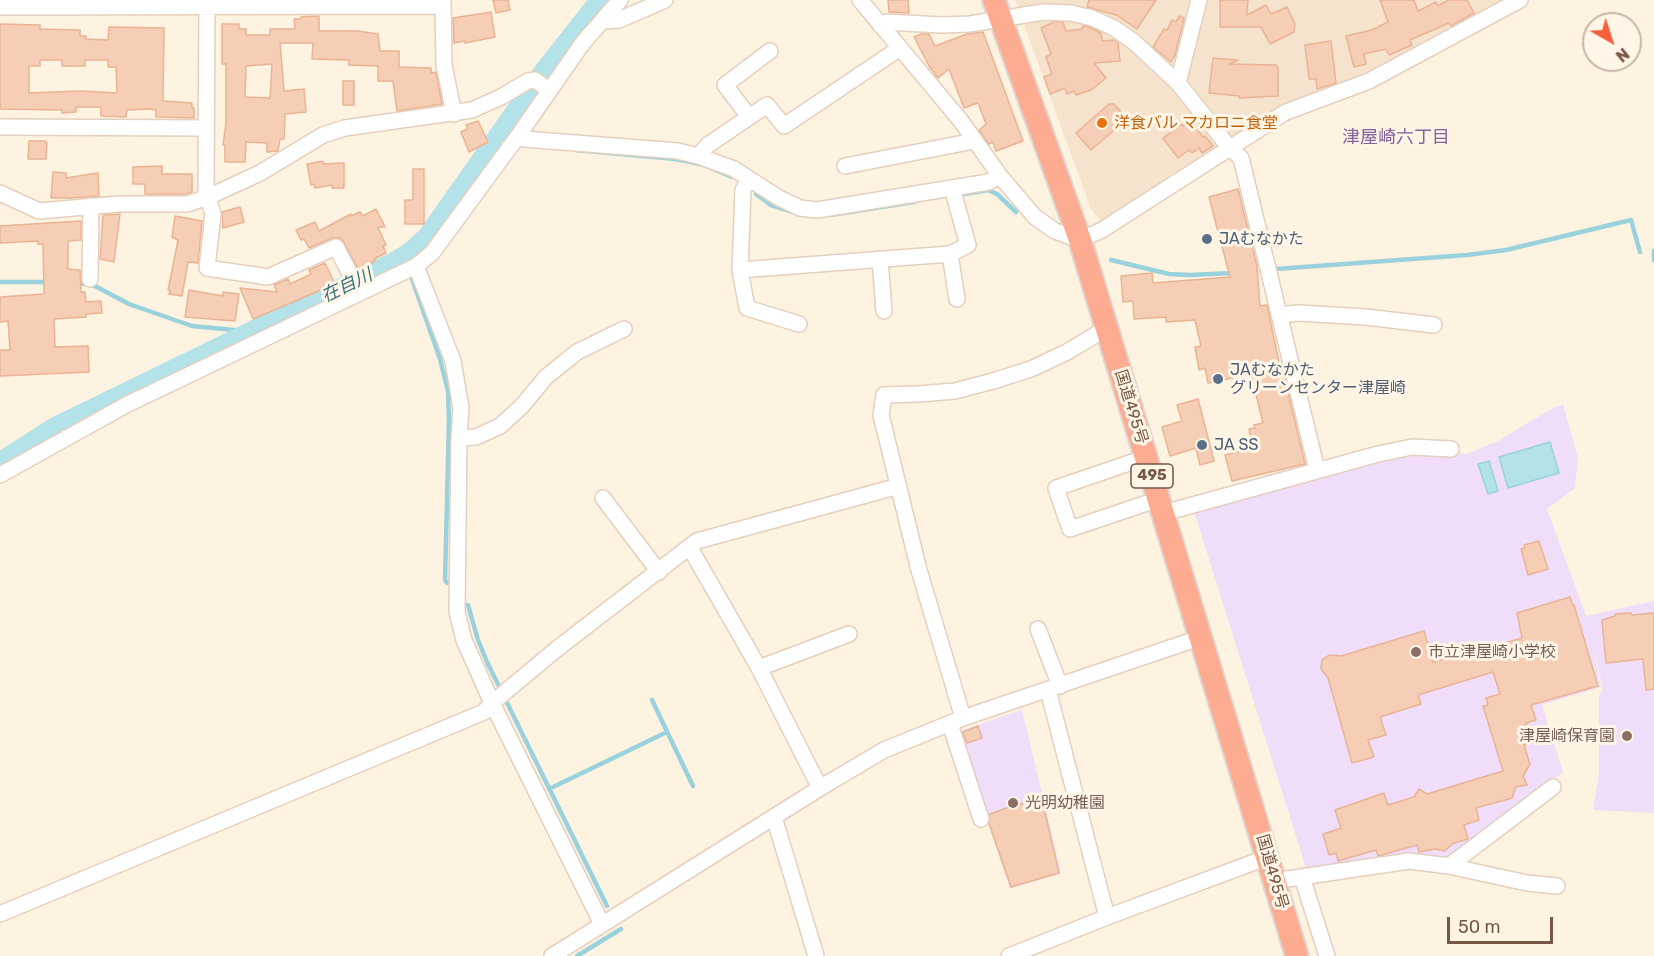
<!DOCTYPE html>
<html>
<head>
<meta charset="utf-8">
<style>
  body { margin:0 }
  #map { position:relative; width:1654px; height:956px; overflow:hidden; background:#fef2e0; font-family:Rubik,sans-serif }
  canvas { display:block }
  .north { position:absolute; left:1582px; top:12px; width:60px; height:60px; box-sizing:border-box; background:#fff6e8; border:2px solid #c9b6a7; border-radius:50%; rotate:141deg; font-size:16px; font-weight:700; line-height:24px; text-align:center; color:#775645 }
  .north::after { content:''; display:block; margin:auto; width:21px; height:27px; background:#f3603a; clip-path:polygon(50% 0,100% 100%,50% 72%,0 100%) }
  .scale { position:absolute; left:1447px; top:917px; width:106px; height:27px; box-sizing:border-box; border:3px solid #775645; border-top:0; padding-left:8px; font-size:18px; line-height:21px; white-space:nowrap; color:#775645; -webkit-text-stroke:4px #fff6e8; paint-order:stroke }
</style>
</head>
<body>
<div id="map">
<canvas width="1654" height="956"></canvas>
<div class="north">N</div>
<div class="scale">50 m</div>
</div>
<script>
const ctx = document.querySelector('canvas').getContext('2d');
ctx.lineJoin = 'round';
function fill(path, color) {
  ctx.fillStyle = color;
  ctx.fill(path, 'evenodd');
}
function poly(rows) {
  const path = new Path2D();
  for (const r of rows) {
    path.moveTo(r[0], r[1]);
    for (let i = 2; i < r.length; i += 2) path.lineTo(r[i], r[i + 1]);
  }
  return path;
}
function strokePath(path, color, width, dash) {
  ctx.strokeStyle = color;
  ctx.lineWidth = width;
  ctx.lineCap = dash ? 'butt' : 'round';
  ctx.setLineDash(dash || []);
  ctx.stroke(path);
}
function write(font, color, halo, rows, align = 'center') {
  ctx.font = font + ' Rubik,"Noto Sans JP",sans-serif';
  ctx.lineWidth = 6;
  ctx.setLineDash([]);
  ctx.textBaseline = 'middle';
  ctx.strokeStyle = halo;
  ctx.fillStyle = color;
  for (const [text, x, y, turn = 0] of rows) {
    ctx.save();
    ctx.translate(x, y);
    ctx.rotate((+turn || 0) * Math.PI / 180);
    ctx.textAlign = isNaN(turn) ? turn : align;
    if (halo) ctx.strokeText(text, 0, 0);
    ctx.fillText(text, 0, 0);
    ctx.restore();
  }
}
const residential = poly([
  [1015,0,1503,0,1363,74,1284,104,1102,222,1091,209]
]);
const education = poly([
  [1563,404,1578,458,1575,488,1547,509,1586,616,1654,601,1654,813,1593,810,1599,775,1599,697,1603,689,1591,635,1601,687,1542,705,1563,772,1457,855,1438,860,1307,871,1193,508,1412,451,1467,454,1498,441,1546,412],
  [1022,710,1061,873,1010,889,957,732]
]);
const water = poly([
  [1550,442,1559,473,1508,488,1499,457,1550,442],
  [1489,461,1498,491,1488,494,1478,464,1489,461]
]);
const stream = poly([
  [575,150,676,159,700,164],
  [711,168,732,177],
  [756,194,771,205,802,215],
  [965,194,988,190,997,194,1016,212],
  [831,215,914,202],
  [1654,251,1654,260],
  [1111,260,1169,274,1190,275,1233,273],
  [1276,269,1467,255,1506,250,1631,220,1640,252],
  [411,276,440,359,448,391,449,420,445,580,447,583],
  [0,282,48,282],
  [75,282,95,286,129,304,192,326,255,332],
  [468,605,478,640,487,662,607,906],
  [652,700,693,786],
  [549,789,667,732],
  [577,956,621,929]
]);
const river = poly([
  [0,466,56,430,399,263,413,254,430,238,547,72,604,0]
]);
const building = poly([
  [493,0,508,0,510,10,496,13,493,0],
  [888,0,908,0,909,13,889,12,888,0],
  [1089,0,1156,0,1137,29,1116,15,1087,7,1089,0],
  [1220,0,1248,0,1247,15,1266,5,1271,14,1287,7,1295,24,1294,32,1270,44,1261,27,1220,27,1220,0],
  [1380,0,1414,0,1418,11,1436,2,1438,6,1448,0,1467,0,1474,13,1451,26,1449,23,1410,40,1412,45,1389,55,1386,49,1364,54,1366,64,1354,67,1346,36,1372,30,1388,22,1380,0],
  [491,12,495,37,465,43,465,41,454,43,453,18,491,12],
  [319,16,319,31,358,31,378,34,380,51,399,51,399,67,431,68,431,73,436,72,442,104,397,111,393,81,378,81,378,66,349,65,349,60,312,59,313,43,280,43,284,91,304,89,306,112,285,114,284,139,280,139,278,151,267,152,267,143,246,142,245,162,225,162,225,145,223,145,226,123,226,64,222,64,222,24,239,24,239,29,246,29,246,35,270,35,270,29,295,29,294,19,300,19,301,17,319,16],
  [272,64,270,98,245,97,246,66,272,64],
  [1179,16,1184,18,1175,55,1171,62,1153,47,1164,29,1167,30,1172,20,1176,22,1179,16],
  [1054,22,1063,22,1066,31,1082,29,1083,26,1089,27,1101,33,1102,41,1114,40,1118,43,1120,61,1094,63,1106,78,1091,90,1076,95,1074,91,1067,94,1065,88,1050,94,1044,77,1052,74,1046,57,1051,54,1041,28,1054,22],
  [0,24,40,25,40,29,80,30,80,36,86,36,86,39,108,40,109,27,164,28,163,101,192,103,192,108,194,108,194,118,156,117,156,110,150,109,127,110,126,117,101,116,101,107,76,107,76,112,62,113,62,110,0,109,0,24],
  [40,60,62,60,62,66,85,66,85,60,108,60,108,67,116,67,117,93,81,91,29,93,29,66,40,66,40,60],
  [983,32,1023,141,996,151,993,142,989,144,979,130,986,124,978,103,964,108,949,69,938,78,929,66,914,37,921,34,929,34,935,46,967,34,983,32],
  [1331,41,1336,83,1317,89,1316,79,1309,79,1305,45,1331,41],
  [1213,58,1238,60,1229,64,1276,65,1278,67,1278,96,1239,98,1239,96,1209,93,1213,58],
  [343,81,354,81,354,105,343,105,343,81],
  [1109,104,1114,104,1122,113,1114,121,1119,126,1091,150,1076,133,1109,104],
  [478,121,488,142,469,152,461,132,468,129,466,125,478,121],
  [1191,121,1203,137,1205,136,1213,146,1202,153,1199,148,1192,153,1189,150,1178,158,1163,138,1182,124,1183,126,1191,121],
  [29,141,45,141,47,143,46,159,28,159,29,141],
  [323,161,323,164,344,163,344,188,332,188,332,185,315,188,314,184,311,185,307,164,323,161],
  [162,166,162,174,192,174,192,192,185,194,145,194,145,184,133,184,133,167,162,166],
  [413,169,424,169,424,224,405,224,405,200,413,200,413,169],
  [53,172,66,173,66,178,98,173,99,196,70,198,51,198,53,172],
  [1238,189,1257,266,1260,306,1267,305,1280,367,1282,366,1305,464,1232,481,1225,455,1253,448,1249,429,1255,428,1254,425,1263,423,1251,374,1208,383,1205,368,1199,370,1195,347,1201,346,1195,320,1166,322,1166,317,1134,319,1133,301,1123,302,1121,276,1152,273,1153,283,1230,277,1209,197,1238,189],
  [240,207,244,222,223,228,222,212,240,207],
  [376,209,385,227,378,227,386,245,383,246,386,253,374,259,375,261,359,270,341,238,332,238,309,248,304,239,301,240,296,230,315,222,319,231,351,214,351,216,360,212,363,216,376,209],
  [120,214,114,262,100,259,103,215,120,214],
  [175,216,202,221,198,263,188,262,182,296,169,294,170,290,168,290,178,240,172,237,175,216],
  [81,221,81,240,68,241,68,269,80,270,81,292,85,292,86,302,101,301,102,313,86,314,86,317,54,319,55,347,88,346,89,372,0,376,0,350,10,350,8,321,0,322,0,297,44,294,43,244,38,244,38,241,0,243,0,226,81,221],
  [325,263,335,284,253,319,240,288,277,292,274,285,288,279,290,284,311,274,309,270,325,263],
  [189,290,223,296,223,292,239,294,235,321,185,317,189,290],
  [1198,399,1214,461,1200,465,1196,448,1170,456,1162,427,1182,421,1177,405,1198,399],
  [1539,541,1548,569,1528,575,1521,549,1525,548,1524,545,1539,541],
  [1570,597,1573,606,1574,605,1598,686,1531,705,1536,720,1526,723,1532,743,1524,745,1530,764,1523,776,1527,785,1516,787,1512,798,1476,808,1479,820,1464,825,1468,839,1452,844,1445,851,1435,849,1419,852,1417,845,1378,856,1376,850,1338,861,1336,853,1329,855,1323,834,1341,828,1335,810,1384,793,1388,805,1414,797,1419,789,1427,794,1503,771,1483,706,1488,705,1486,698,1500,694,1493,672,1418,695,1421,704,1380,717,1386,735,1368,740,1374,757,1352,763,1328,678,1321,669,1322,660,1329,655,1341,656,1424,631,1433,662,1495,643,1495,646,1522,638,1517,613,1570,597],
  [1631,613,1632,615,1654,613,1654,689,1646,690,1643,659,1606,663,1602,620,1615,616,1615,614,1631,613],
  [978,726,982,738,967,743,963,732,978,726],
  [1042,799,1059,873,1011,887,989,823,990,814,1012,806,1042,799]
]);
const minor = poly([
  [207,0,206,191,213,214,207,268,268,277,336,247,360,293],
  [443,0,444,65,454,114],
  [860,0,961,121,1000,176,1035,217,1055,231,1080,240,1102,230,1286,112,1369,81,1520,0],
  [0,7,443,6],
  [603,21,619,20,665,0],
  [881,26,886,22,942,25,970,24,1043,12,1071,13,1092,18,1114,28,1134,42,1178,83,1229,147,1241,158,1317,470],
  [1178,83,1199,0],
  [749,117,725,85,770,51],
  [0,127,206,128],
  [518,136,524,139,678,151,698,156,734,169,779,198,800,208,817,210,989,182,1000,176],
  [698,156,708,145,767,105,784,126,900,48],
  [845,166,974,141],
  [749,179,743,190,740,270,747,308,799,324],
  [0,193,39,211,119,204,187,204,208,197,260,173,323,135,345,128,472,110,501,97,528,81,535,80,549,90],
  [950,254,957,299],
  [880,259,884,311],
  [416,266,453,361,461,408,459,438,457,612,464,640,492,703,602,924],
  [740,270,950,254,968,245,952,188],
  [90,279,91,206],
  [1279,315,1298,313,1366,317,1434,325],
  [459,438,476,437,500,426,522,406,546,377,577,352,624,329],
  [1147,457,1056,488,1070,529,1159,499],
  [0,475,126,405,416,266,432,253,518,136,582,44,620,0],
  [603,498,659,572],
  [1164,513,1378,454,1412,447,1451,449],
  [690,548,759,668,820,788],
  [1038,629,1060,686],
  [759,668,849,634],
  [1048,690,1107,917],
  [963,718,919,570,881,415,884,395,918,394,955,391,993,381,1031,369,1067,352,1107,328],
  [950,724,981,819],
  [774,817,816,956],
  [1449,866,1527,883,1557,886],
  [1302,877,1327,956],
  [1274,881,1409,861,1449,866,1553,787],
  [0,914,484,712,492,703,558,648,697,541,899,486],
  [552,956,820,788,884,750,963,718,1202,637],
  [1009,956,1107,917,1268,857]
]);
const highway = poly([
  [994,0,1080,240,1297,956]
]);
const markers = [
  [1102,123,6,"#e8710a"],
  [1207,239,6,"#5c6f8a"],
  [1218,379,6,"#5c6f8a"],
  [1202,445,6,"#5c6f8a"],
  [1416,652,6,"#8d6e63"],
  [1627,736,6,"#8d6e63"],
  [1013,803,6,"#8d6e63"]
];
const shields = [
  [1152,476,42]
];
const shieldNames = [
  ["495",1152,476]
];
const foodNames = [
  ["洋食バル マカロニ食堂",1114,123]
];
const serviceNames = [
  ["JAむなかた",1219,239],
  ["JAむなかた",1230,370],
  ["グリーンセンター津屋崎",1230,388],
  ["JA SS",1214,445]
];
const streetNames = [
  ["国道495号",1131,407,73],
  ["国道495号",1272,872,74]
];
const educationNames = [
  ["市立津屋崎小学校",1428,652],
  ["津屋崎保育園",1615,736,"right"],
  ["光明幼稚園",1025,803]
];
const neighbourhoodNames = [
  ["津屋崎六丁目",1396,138]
];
const waterNames = [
  ["在自川",347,286,-26]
];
fill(residential, '#f6e3ce');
fill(education, '#efddfa');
fill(water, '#b3e2e9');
strokePath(water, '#99d2dc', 1.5);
strokePath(stream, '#99d2dc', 4.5);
strokePath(river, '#b3e2e9', 26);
fill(building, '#f6ceb5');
strokePath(building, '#eab394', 1.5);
strokePath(minor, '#e5cfbe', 18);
strokePath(highway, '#ded6d2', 26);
strokePath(minor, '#fff', 15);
strokePath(highway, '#feac91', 22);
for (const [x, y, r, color] of markers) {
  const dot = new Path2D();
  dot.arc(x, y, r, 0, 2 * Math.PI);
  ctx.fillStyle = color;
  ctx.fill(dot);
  strokePath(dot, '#fff6e8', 2);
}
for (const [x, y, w] of shields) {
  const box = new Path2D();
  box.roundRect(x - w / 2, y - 12, w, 24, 4.5);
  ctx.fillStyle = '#fff6e8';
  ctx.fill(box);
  strokePath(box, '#775645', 1.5);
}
write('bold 15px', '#775645', null, shieldNames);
write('16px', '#c56008', '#fff6e8', foodNames, 'left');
write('16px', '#4e5e75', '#fff6e8', serviceNames, 'left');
write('16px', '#775645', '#fff6e8', streetNames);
write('16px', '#785e54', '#fff6e8', educationNames, 'left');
write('18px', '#86609b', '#fff6e8', neighbourhoodNames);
write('italic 18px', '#38747e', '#fff6e8', waterNames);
</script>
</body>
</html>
